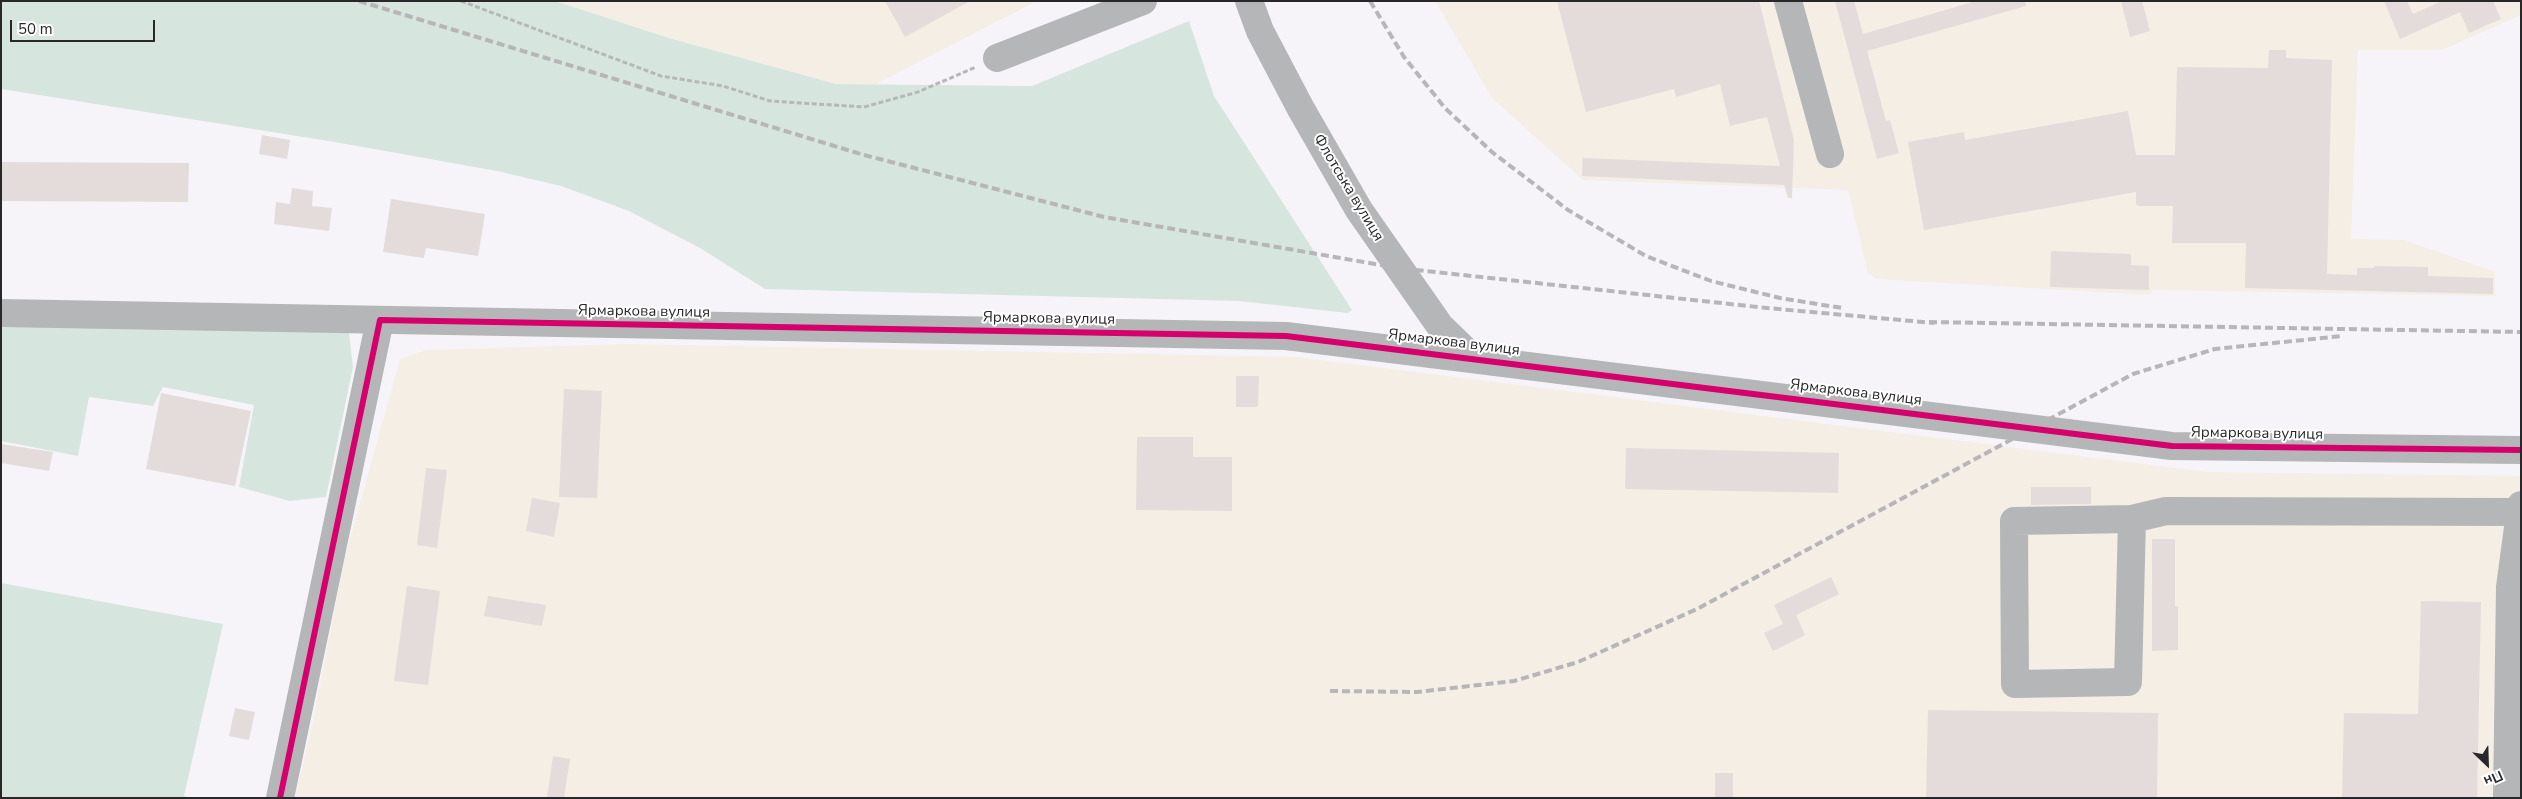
<!DOCTYPE html>
<html>
<head>
<meta charset="utf-8">
<style>
  body { margin:0 }
  #map { position:relative; width:2522px; height:799px; overflow:hidden; background:#f6f4f9; font-family:"Nunito Sans",sans-serif }
  canvas { display:block }
  .frame { position:absolute; inset:0; border:2px solid #28272a; pointer-events:none }
  .north { position:absolute; left:2462px; top:739px; width:50px; height:50px; -webkit-text-stroke:4px #fff; paint-order:stroke; rotate:156deg; font-size:14px; font-weight:700; line-height:20px; text-align:center; color:#28272a }
  .north::after { content:''; display:block; margin:auto; width:18px; height:22px; background:#28272a; clip-path:polygon(50% 0,100% 100%,50% 72%,0 100%) }
  .scale { position:absolute; left:10px; top:20px; width:145px; height:22px; box-sizing:border-box; border:2px solid #28272a; border-top:0; padding-left:6px; font-size:15px; line-height:18px; white-space:nowrap; color:#28272a; -webkit-text-stroke:4px #fff; paint-order:stroke }
</style>
</head>
<body>
<div id="map">
<canvas width="2522" height="799"></canvas>
<div class="frame"></div>
<div class="north">Пн</div>
<div class="scale">50 m</div>
</div>
<script>
const ctx = document.querySelector('canvas').getContext('2d');
ctx.lineJoin = 'round';
function fill(path, color) {
  ctx.fillStyle = color;
  ctx.fill(path, 'evenodd');
}
function poly(rows) {
  const path = new Path2D();
  for (const r of rows) {
    path.moveTo(r[0], r[1]);
    for (let i = 2; i < r.length; i += 2) path.lineTo(r[i], r[i + 1]);
  }
  return path;
}
function strokePath(path, color, width, dash) {
  ctx.strokeStyle = color;
  ctx.lineWidth = width;
  ctx.lineCap = dash ? 'butt' : 'round';
  ctx.setLineDash(dash || []);
  ctx.stroke(path);
}
function write(font, color, halo, rows, align = 'center') {
  ctx.font = font + ' "Nunito Sans",sans-serif';
  ctx.lineWidth = 4;
  ctx.setLineDash([]);
  ctx.textBaseline = 'middle';
  ctx.strokeStyle = halo;
  ctx.fillStyle = color;
  for (const [text, x, y, turn = 0] of rows) {
    ctx.save();
    ctx.translate(x, y);
    ctx.rotate((+turn || 0) * Math.PI / 180);
    ctx.textAlign = isNaN(turn) ? turn : align;
    if (halo) ctx.strokeText(text, 0, 0);
    ctx.fillText(text, 0, 0);
    ctx.restore();
  }
}
const industrial = poly([
  [555,1,1037,1,876,84,836,84,669,38],
  [1435,1,2521,1,2521,15,2442,50,2358,50,2351,239,2404,240,2495,272,2495,296,2153,290,2149,295,1877,279,1868,273,1848,190,1583,180,1492,98],
  [626,344,1297,357,2207,472,2521,476,2521,798,295,798,313,721,344,561,400,359,426,350]
]);
const green = poly([
  [1,1,555,1,669,38,836,84,1032,86,1189,21,1214,96,1352,310,1348,313,1239,301,765,289,700,248,629,211,561,186,497,171,335,142,1,89],
  [1,324,349,333,353,367,326,497,290,501,239,487,254,405,163,387,153,406,89,397,78,456,1,441],
  [1,583,223,624,184,796,192,798,1,798]
]);
const building = poly([
  [885,1,970,1,905,37],
  [1557,1,1759,1,1794,140,1792,198,1788,198,1784,185,1582,176,1583,158,1780,166,1767,117,1730,126,1720,84,1676,97,1674,89,1586,112],
  [1835,1,1854,1,1863,34,1976,1,2025,1,2026,6,1867,51,1886,121,1890,120,1899,153,1877,159],
  [2121,1,2142,1,2150,31,2130,37],
  [2384,1,2407,1,2413,14,2442,1,2493,1,2501,19,2469,33,2460,12,2400,39],
  [2269,50,2286,50,2286,58,2332,60,2327,274,2357,275,2357,268,2374,268,2374,266,2428,267,2428,276,2493,278,2493,294,2245,288,2246,243,2172,243,2173,206,2138,206,2136,204,2136,192,1924,230,1908,142,1964,132,1965,140,2128,111,2136,155,2175,155,2177,67,2268,68],
  [262,135,290,140,287,159,259,154],
  [1,162,189,163,188,202,1,201],
  [292,188,313,191,312,206,332,208,329,231,274,224,276,202,290,204],
  [391,199,485,214,478,256,426,248,424,258,383,252],
  [2051,251,2131,254,2131,265,2149,266,2149,290,2050,287],
  [1236,376,1259,376,1258,407,1236,407],
  [564,389,602,391,597,498,559,497],
  [161,393,251,411,235,486,146,469],
  [1137,437,1193,437,1193,457,1232,457,1232,511,1136,510],
  [1,444,53,452,49,471,1,463],
  [1626,448,1839,453,1838,493,1625,489],
  [426,468,447,470,437,548,417,545],
  [2031,487,2091,487,2091,504,2031,505],
  [532,498,560,503,554,537,526,531],
  [2152,539,2175,539,2175,606,2178,607,2178,650,2152,651],
  [1831,577,1839,594,1796,615,1805,635,1773,651,1764,633,1783,624,1774,605],
  [407,586,440,591,428,685,394,681],
  [488,596,546,605,542,626,484,616],
  [2421,601,2481,602,2477,798,2342,798,2344,713,2418,714],
  [235,708,255,712,249,740,229,736],
  [1928,710,2158,713,2157,798,1926,798],
  [553,756,570,759,564,798,547,798],
  [1715,773,1733,773,1733,798,1715,798]
]);
const path = poly([
  [461,1,661,76,723,86,770,101,864,107,918,92,976,67]
]);
const minor = poly([
  [1249,1,1260,31,1301,109,1359,210,1440,326,1473,358],
  [1788,1,1830,154],
  [997,58,1143,1],
  [1,313,1286,336,2172,446,2521,450],
  [2132,519,2014,521,2015,684,2128,682,2132,519,2166,511,2520,512],
  [280,798,380,320],
  [2507,798,2510,587,2521,505]
]);
const rail = poly([
  [359,1,864,155,1104,217,1398,268,1767,308,1934,323],
  [1370,1,1404,57,1445,108,1492,152,1568,210,1646,256,1711,281,1780,298,1842,308],
  [1929,322,2521,332],
  [1330,691,1417,692,1514,681,1578,662,1697,609,2133,374,2215,349,2342,336]
]);
const cycleway = poly([
  [280,798,380,320,1286,336,2172,446,2521,450]
]);
const streetNames = [
  ["Флотська вулиця",1348,188,59],
  ["Ярмаркова вулиця",644,312,1],
  ["Ярмаркова вулиця",1049,319,1],
  ["Ярмаркова вулиця",1454,343,7],
  ["Ярмаркова вулиця",1856,393,7],
  ["Ярмаркова вулиця",2257,434,1]
];
fill(industrial, '#f5eee5');
fill(green, '#d6e6de');
fill(building, '#e3dcdb');
strokePath(path, '#b6b7b8', 3, [5, 2.5]);
strokePath(minor, '#b5b6b7', 28);
strokePath(rail, '#b6b5b8', 4, [8, 4]);
strokePath(cycleway, '#d6006c', 6);
write('15px', '#28272a', '#fff', streetNames);
</script>
</body>
</html>
